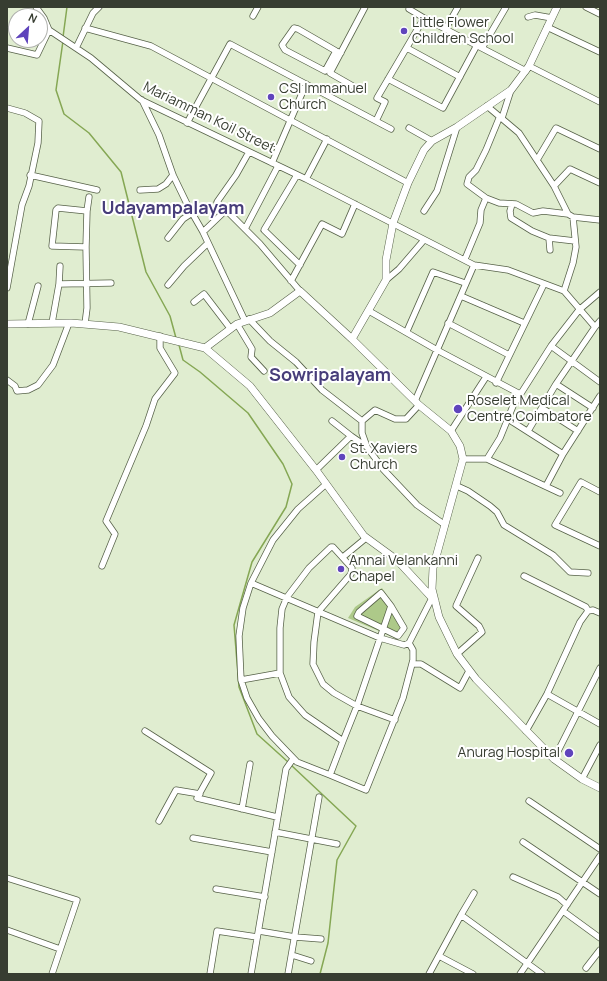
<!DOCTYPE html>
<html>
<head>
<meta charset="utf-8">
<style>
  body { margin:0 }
  #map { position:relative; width:607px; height:981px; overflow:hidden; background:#e0edd0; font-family:Manrope,sans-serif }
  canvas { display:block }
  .frame { position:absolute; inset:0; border:8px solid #373d31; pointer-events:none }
  .north { position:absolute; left:8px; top:8px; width:40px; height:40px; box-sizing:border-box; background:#fff; border:1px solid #afb1ad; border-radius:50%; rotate:26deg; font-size:11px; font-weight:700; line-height:16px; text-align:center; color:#373d31 }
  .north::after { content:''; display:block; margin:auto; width:14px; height:18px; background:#5f44bc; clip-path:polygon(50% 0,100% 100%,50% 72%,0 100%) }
</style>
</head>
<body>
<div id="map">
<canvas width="607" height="981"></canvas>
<div class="frame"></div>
<div class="north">N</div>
</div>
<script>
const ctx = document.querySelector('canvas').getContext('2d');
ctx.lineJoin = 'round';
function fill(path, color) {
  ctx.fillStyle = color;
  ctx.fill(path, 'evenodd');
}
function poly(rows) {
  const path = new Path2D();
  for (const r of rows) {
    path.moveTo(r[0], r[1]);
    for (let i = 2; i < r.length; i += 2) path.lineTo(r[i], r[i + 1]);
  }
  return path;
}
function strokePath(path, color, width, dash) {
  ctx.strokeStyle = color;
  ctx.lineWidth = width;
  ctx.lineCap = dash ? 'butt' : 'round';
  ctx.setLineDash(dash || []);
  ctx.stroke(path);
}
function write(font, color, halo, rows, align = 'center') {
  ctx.font = font + ' Manrope,sans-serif';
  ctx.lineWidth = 4;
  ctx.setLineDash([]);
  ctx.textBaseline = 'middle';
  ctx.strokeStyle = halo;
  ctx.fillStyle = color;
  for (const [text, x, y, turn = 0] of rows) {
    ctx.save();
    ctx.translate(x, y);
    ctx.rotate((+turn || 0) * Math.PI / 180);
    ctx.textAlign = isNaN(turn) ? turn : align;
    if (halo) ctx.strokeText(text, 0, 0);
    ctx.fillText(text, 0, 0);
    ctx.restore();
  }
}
const green = poly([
  [382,588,407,629,398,639,348,618,355,607]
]);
const stream = poly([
  [63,37,67,7],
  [63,41,56,90,64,114,89,133,121,172,146,272,170,316,176,338],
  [179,345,183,360,200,372,248,413,283,464,292,484,286,507,252,562,234,625,239,687,257,734,288,762],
  [291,765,356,826,337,860,328,943,320,974]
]);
const minor = poly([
  [36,7,44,18,49,30,91,58,141,100,306,179,474,265,508,270,564,291],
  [410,7,409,9,424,18],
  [586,7,600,14],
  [253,16,258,7],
  [528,17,535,15,552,18],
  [547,27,600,52],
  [85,28,151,46,408,183],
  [446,28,458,7],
  [7,48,37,55,49,30],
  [76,48,93,13,99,7],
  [407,48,460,77],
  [482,48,506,7],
  [336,51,325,71,285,50,282,45,294,28,298,29,336,51,341,53],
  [529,66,600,102],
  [388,79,443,108,477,45],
  [358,89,330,73,365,7],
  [142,100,159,135,173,175,188,206,203,232,245,321],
  [487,106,519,133,554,186,568,214,573,217,600,220],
  [7,108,25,113,39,121,38,143,29,186,22,205,7,288],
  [500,116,486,150,476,170,469,177,467,184,486,198,499,203,516,204,533,213,543,211,568,214],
  [502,118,511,90],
  [376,121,385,102,377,98,424,18,526,71],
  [187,123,230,44,391,129],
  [409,128,432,141],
  [537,160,556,128,600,149],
  [272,163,306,84],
  [30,175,97,190],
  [297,175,264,230,300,265],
  [306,179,327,139],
  [554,186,570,169,600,183],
  [140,190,158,189,166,184,173,175],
  [512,204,510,211,511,218,532,231,549,238,575,241],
  [226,210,217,202,236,175,249,152],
  [87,211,89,197],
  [424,211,437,191,457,127],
  [573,217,576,247,573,263,564,291,595,327,600,321],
  [245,229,278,166],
  [203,232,226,210,260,244,300,291],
  [168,238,183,219,192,213],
  [549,238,550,250],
  [465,259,480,223,481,210,486,198],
  [60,266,59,284,111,283],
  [386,280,399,269,424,240],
  [291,281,322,224,342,234,355,204],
  [168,285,184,266,208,243],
  [461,296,524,323],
  [194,302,204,294,230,328],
  [369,311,437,350,520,394],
  [249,319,270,341,296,362,322,390,362,421,362,433,367,447,383,469,417,505,445,525],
  [52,323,59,284],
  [448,323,509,355],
  [28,324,38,286],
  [85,324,87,308,86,247,87,211,58,208,56,210,52,246,86,247],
  [237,324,252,349,251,357,264,371],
  [407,331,433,272,465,283],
  [551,346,600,382],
  [7,380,15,386,17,391,28,390,38,385,53,365,69,323],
  [496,383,544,284],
  [556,384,593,408],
  [415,401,474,265],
  [542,408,578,431],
  [508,419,563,454,600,396],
  [332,421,351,436],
  [362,421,375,410,395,419,406,419,419,405],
  [451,431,486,377],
  [528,431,556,384,595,327],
  [463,459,487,459,500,438,513,406,551,346,579,310,600,292],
  [487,459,560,493],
  [316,470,351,436,367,447],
  [325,485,298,509,273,540,251,583,380,638,404,645,409,643,432,598],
  [457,486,468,491,490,506,497,512,504,525,553,555,570,572,588,573],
  [546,486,563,454],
  [600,492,581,482,555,525,600,546],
  [343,557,366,538],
  [102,566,115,534,106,521,146,426,155,399,175,373,160,348,160,336],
  [524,576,586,607,588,611,593,610,600,613],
  [381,593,391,606,404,628,398,636,357,616,359,612,381,593],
  [391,606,357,706,343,741,305,715,289,697,280,673,280,628,282,609,287,597,309,568,331,547,333,547,352,568,351,574,318,612,314,642,313,664,323,684,334,693,357,706,395,720],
  [457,654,482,632,479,626,456,606,478,558],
  [412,664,421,664,460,688,469,671],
  [280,673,241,680,247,698,259,719,272,736,297,762,330,775,343,741],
  [241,680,239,636,243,608,251,583],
  [547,694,600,724],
  [145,731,211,773,197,798,277,817],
  [526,731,547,694,580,622,588,611],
  [554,759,600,668],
  [330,775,366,790,403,698,413,660,413,650,409,643],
  [582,779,600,745],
  [529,801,600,849],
  [242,809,250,764],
  [159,821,176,790,200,794],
  [275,832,337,844],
  [193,838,272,852],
  [523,842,600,894],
  [513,877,558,897,567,905],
  [7,878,77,900,52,974],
  [216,889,265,897],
  [563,911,600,938],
  [461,915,474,893],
  [7,930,60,949],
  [259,931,295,937,321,939],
  [292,955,311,961],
  [439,956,473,974],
  [586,968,600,950],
  [210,974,217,931,257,937],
  [251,974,286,769,293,759],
  [288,974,319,797],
  [429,974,461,915,542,974],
  [520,974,600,856]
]);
const tertiary = poly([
  [7,324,71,323,119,327,205,348,237,324,270,313,300,291,352,339,419,405,451,431,460,446,463,459,433,568,432,589,439,617,457,654,476,679,554,759,582,779,600,788],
  [352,339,386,280,386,260,393,223,408,183,424,150,432,141,457,127,511,90,529,66,557,7],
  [205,348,250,386,316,470,364,536,397,560,435,601]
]);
const markers = [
  [404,31,4,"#5f44bc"],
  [271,97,4,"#5f44bc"],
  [458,409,5,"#5f44bc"],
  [342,457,4,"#5f44bc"],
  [341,569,4,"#5f44bc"],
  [569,753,5,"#5f44bc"]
];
const poiNames = [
  ["Little Flower",412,23],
  ["Children School",412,39],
  ["CSI Immanuel",279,89],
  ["Church",279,105],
  ["Roselet Medical",467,401],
  ["Centre,Coimbatore",467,417],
  ["St. Xaviers",350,449],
  ["Church",350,465],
  ["Annai Velankanni",349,561],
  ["Chapel",349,577],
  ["Anurag Hospital",560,753,"right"]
];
const streetNames = [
  ["Mariamman Koil Street",209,118,26]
];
const districtNames = [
  ["Udayampalayam",173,209],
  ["Sowripalayam",330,376]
];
fill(green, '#adc989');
strokePath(stream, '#85a754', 1.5);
strokePath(minor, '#576249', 7);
strokePath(tertiary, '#576249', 8);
strokePath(minor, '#fff', 5.5);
strokePath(tertiary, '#fff', 7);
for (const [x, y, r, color] of markers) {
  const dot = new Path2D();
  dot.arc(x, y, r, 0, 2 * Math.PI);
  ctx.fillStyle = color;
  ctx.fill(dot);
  strokePath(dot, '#fff', 1.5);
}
write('14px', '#373d31', '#fff', poiNames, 'left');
write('14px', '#373d31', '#fff', streetNames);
write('bold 18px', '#473d7a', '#fff', districtNames);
</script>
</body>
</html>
